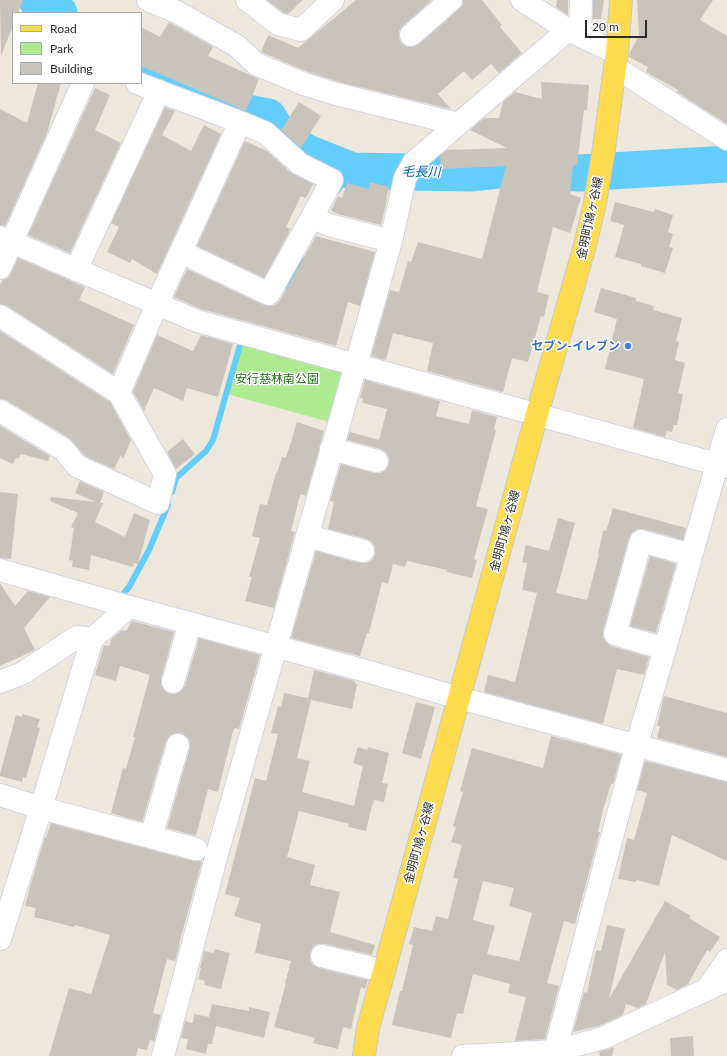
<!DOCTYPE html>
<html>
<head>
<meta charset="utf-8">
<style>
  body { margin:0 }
  #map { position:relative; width:727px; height:1056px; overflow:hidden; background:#eee7db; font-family:Lato,sans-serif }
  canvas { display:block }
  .legend { position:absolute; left:12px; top:12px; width:130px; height:72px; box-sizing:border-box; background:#fff; border:1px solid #aaa; margin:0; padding:5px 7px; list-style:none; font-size:12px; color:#2b2b2b }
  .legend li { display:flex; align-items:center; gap:8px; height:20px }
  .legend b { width:20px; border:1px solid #aaa }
  .scale { position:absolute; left:585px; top:20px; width:62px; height:18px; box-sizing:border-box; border:2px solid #2b2b2b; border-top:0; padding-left:5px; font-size:12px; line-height:14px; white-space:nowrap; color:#2b2b2b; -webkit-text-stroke:3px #fff; paint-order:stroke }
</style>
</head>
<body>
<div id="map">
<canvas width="727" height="1056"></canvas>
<ul class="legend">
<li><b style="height:5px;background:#ffdc4f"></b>Road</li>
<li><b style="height:11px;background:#adea92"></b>Park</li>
<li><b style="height:11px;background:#c9c4bb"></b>Building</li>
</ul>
<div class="scale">20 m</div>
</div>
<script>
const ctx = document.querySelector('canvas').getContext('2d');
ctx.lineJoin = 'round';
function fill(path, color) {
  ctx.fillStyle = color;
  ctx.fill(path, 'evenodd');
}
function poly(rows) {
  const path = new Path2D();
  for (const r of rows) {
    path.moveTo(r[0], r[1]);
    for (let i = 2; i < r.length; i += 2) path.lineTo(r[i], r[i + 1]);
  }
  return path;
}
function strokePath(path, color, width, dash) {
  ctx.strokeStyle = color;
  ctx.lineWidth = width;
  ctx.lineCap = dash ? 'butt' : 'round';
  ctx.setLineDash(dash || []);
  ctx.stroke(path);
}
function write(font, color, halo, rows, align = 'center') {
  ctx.font = font + ' Lato,"Noto Sans JP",sans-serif';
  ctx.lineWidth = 3;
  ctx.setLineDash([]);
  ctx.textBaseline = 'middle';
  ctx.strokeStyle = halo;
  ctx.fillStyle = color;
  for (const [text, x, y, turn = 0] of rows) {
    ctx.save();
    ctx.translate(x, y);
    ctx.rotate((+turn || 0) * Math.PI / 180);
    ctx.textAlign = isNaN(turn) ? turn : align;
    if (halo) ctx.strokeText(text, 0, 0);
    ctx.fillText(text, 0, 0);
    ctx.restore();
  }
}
const green = poly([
  [244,341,343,368,330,422,227,394]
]);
const stream = poly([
  [337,191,352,171],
  [288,287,301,259],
  [172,492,176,478,206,451,213,440,242,338],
  [119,599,129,587,149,550,168,505]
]);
const river = poly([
  [37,0,44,2,59,13],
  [141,72,183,93,231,110,268,117,279,135,307,153,352,171,471,173,506,169,579,173,727,164]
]);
const building = poly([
  [0,0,23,0,18,13,13,13,13,26,1,56],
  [267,0,303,0,288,14,284,13],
  [356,0,432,0,403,26,399,31,399,37,401,43,407,47,413,47,419,44,459,9,463,4,463,0,482,0,502,25,500,27,522,53,499,73,491,64,472,80,464,71,438,94,451,109,339,82,308,72,261,52,268,35,298,48],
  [557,0,568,0,568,15,556,7],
  [593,0,604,0,601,19,593,19],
  [637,0,713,0,700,20,727,36,727,124,677,92,678,90,646,72,648,67,629,57,630,52,639,36],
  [169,22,213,47,208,56,259,79,246,111,141,66,141,27,160,37],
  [541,82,589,85,587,110,584,110,577,165,573,165,570,194,581,198,570,233,553,227,537,292,549,295,544,317,541,316,528,362,512,358,503,392,427,371,433,343,393,333,386,360,371,356,390,290,399,292,408,261,411,262,418,242,482,259,506,166,441,169,440,156,447,150,507,148,470,130,484,118,499,118,503,102,515,92,542,99],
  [38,83,61,83,47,133,5,226,0,225,0,109,27,123],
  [95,88,110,95,95,130,121,143,70,253,28,235],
  [299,102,321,116,301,148,281,130],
  [165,107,175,111,162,135,191,151,204,125,221,134,157,274,132,259,130,263,107,252,119,227,111,223],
  [245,141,267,151,287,169,287,170,313,184,306,198,301,196,286,227,291,229,264,278,197,246],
  [370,182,389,187,386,199,387,199,381,225,338,214,331,211,338,196,342,198,347,183,369,189],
  [615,202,654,212,655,209,673,215,668,232,673,234,669,247,673,248,665,273,641,266,641,264,615,257,624,225,610,221],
  [316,236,375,252,360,306,348,302,336,346,201,309,174,297,187,269,264,305,269,306,275,305,280,300],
  [18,258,85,287,79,300,134,325,113,374,7,306,0,304,0,285,3,280,8,278,11,273],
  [601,288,636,298,636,301,654,306,653,310,682,318,676,341,679,342,675,360,685,363,678,393,683,394,677,425,674,425,672,432,667,431,665,437,633,428,644,379,605,369,617,319,594,312],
  [0,331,110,402,131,440,123,459,121,455,114,469,85,456,69,438,6,400,0,399],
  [157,335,193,351,201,335,233,344,218,397,187,388,183,401,154,388,144,411,133,392],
  [365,380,440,401,436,416,469,424,472,410,497,417,494,430,496,430,476,506,488,509,474,559,477,560,472,578,447,572,447,570,407,561,405,567,393,564,388,584,382,582,369,633,367,633,360,656,291,638,316,551,360,563,367,563,372,560,375,555,375,547,372,542,367,539,328,529,334,502,330,501,341,464,374,473,380,473,386,470,389,464,389,457,386,452,381,449,347,440,350,432,379,440,387,409,362,403,363,398,360,398],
  [297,422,324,431,306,496,301,494,299,499,291,531,295,532,274,608,245,601,252,577,249,577,260,538,252,536,260,504,267,505,276,473,277,473,282,457,286,458],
  [0,426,50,456,48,461,21,454,18,459,16,458,13,464,0,458],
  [183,439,195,454,176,469,167,452],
  [80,481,104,492,100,503,103,503,95,522,125,537,134,513,150,520,138,564,134,563,133,567,91,555,89,570,72,567,73,561,69,560,74,528,71,527,78,513,50,501,51,497,96,502,75,493],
  [0,492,18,494,11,559,0,558],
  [613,508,686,528,683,540,644,529,638,529,633,532,629,538,603,631,603,637,606,642,611,646,649,657,644,675,617,669,603,724,484,692,488,675,515,682,537,593,522,590,527,563,522,562,526,545,549,551,558,518,575,523,556,593,587,600,599,554,598,554,603,531,606,531],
  [650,556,676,564,656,633,630,626],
  [0,583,15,606,28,591,50,597,24,628,35,650,0,666],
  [132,621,174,632,161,679,161,685,164,690,170,694,176,694,181,691,185,686,199,638,260,655,239,729,235,728,233,731,218,792,208,789,196,836,167,828,190,748,190,742,187,737,181,733,175,733,170,736,166,741,142,822,111,813,123,768,126,769,135,737,133,737,150,675,120,666,116,681,95,675,104,645,109,646,111,639,122,630,126,631],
  [314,670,355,681,355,683,357,684,352,709,311,700,297,758,310,761,302,792,354,806,363,766,353,763,358,747,367,750,368,747,389,753,382,783,388,784,384,802,374,800,373,805,372,805,366,831,348,827,349,824,299,811,287,857,315,865,310,885,340,892,330,932,375,945,372,955,325,944,318,944,313,947,310,953,310,960,313,965,319,968,368,980,365,989,361,987,351,1029,343,1027,338,1049,313,1043,315,1038,274,1027,286,983,285,983,291,961,255,953,261,924,234,916,240,898,225,894,255,778,266,781,278,734,271,733,278,706,281,707,284,693,308,698],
  [664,696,727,713,727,757,657,738,660,726,657,726],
  [416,702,435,707,421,759,402,753],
  [22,714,40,719,37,727,40,728,26,778,23,777,22,782,0,776,0,774,16,715,22,717],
  [551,736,620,754,621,756,613,784,611,784,603,810,598,832,600,832,575,924,564,921,547,983,559,986,545,1039,515,1041,526,997,508,993,510,984,473,974,463,1014,457,1013,451,1038,392,1025,400,991,402,991,413,945,409,944,414,927,432,931,436,916,448,919,458,879,453,878,462,845,451,842,456,827,453,826,463,792,460,791,472,748,543,768],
  [483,881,514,888,509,906,532,913,519,961,487,954,495,926,473,920],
  [645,761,727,782,727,861,672,835,659,886,636,880,636,882,618,879,627,838,634,840,647,793,637,790],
  [51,823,193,861,202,861,179,944,180,944,175,961,167,959,153,1013,161,1015,154,1041,150,1040,147,1050,138,1048,136,1056,49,1056,69,988,91,994,110,935,75,925,74,927,34,917,36,908,25,906,29,890,45,837,46,838],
  [665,901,691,916,689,918,720,937,710,952,707,950,688,984,677,990,667,985,665,952,646,1004,638,1008,626,1004,623,1015,599,1026,573,1032,584,992,587,993,596,950,601,951,607,925,625,929,609,999],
  [215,949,230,953,221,989,204,985,205,981,198,979,201,968,200,968,204,951,214,953],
  [212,1004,249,1011,249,1007,270,1012,264,1038,216,1026,212,1044,208,1044,206,1054,186,1049,188,1039,181,1038,185,1021,193,1023,194,1014,209,1017],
  [693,1036,694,1056,671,1056,670,1038],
  [614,1047,612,1056,600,1056,599,1052]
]);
const minor = poly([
  [148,0,177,12,237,46,256,64,304,84,336,94,458,124],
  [247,0,278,24,301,30,333,0],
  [522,0,568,30,617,53],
  [411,35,451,0],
  [580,35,581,0],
  [615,67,727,139],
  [240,122,266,133,300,164,332,180,312,217,329,225,391,241],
  [0,237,197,321,727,467],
  [181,252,269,294,312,217],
  [0,268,83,83],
  [76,270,159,91],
  [0,316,119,393,165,474,158,503,77,466,63,449,0,411],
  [119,393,157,304,240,122,137,83],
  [331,449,377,461],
  [307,536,363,551],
  [0,570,123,605,366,671,459,698,727,770],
  [665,649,615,634,641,541,691,555],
  [0,682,23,673,77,637,92,639],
  [173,682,190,623],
  [0,795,41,808,196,849],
  [151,837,178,745],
  [0,939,41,808,92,639,129,607],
  [322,956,384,971],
  [708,988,727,960],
  [163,1056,217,854,391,241,405,178,414,162,568,30],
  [463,1056,555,1051,603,1038,727,980],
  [555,1056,555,1051,636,747,665,649,727,429]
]);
const major = poly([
  [364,1056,368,1028,384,971,537,414,585,245,595,203,604,148,617,53,621,0]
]);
const markers = [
  [628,346,4,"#3f7fe0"]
];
const streetNames = [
  ["金明町鳩ヶ谷線",590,218,-78],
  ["金明町鳩ヶ谷線",505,531,-75],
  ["金明町鳩ヶ谷線",419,843,-75]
];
const shopNames = [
  ["セブン-イレブン",620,346]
];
const parkNames = [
  ["安行慈林南公園",277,379]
];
const waterNames = [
  ["毛長川",421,172,1]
];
fill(green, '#adea92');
strokePath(stream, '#63cdfb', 6);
strokePath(river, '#63cdfb', 37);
fill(building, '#c9c4bb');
strokePath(minor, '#d0d3e5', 24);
strokePath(major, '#c8c8c8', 24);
strokePath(minor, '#fff', 22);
strokePath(major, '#ffdc4f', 22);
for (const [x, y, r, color] of markers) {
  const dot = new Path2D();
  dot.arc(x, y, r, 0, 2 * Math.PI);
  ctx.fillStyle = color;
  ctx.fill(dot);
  strokePath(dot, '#fff', 1.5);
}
write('12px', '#2b2b2b', '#fff', streetNames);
write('bold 12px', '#366cbe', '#fff', shopNames, 'right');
write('12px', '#227013', '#fff', parkNames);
write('italic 13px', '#0069a9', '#fff', waterNames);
</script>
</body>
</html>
